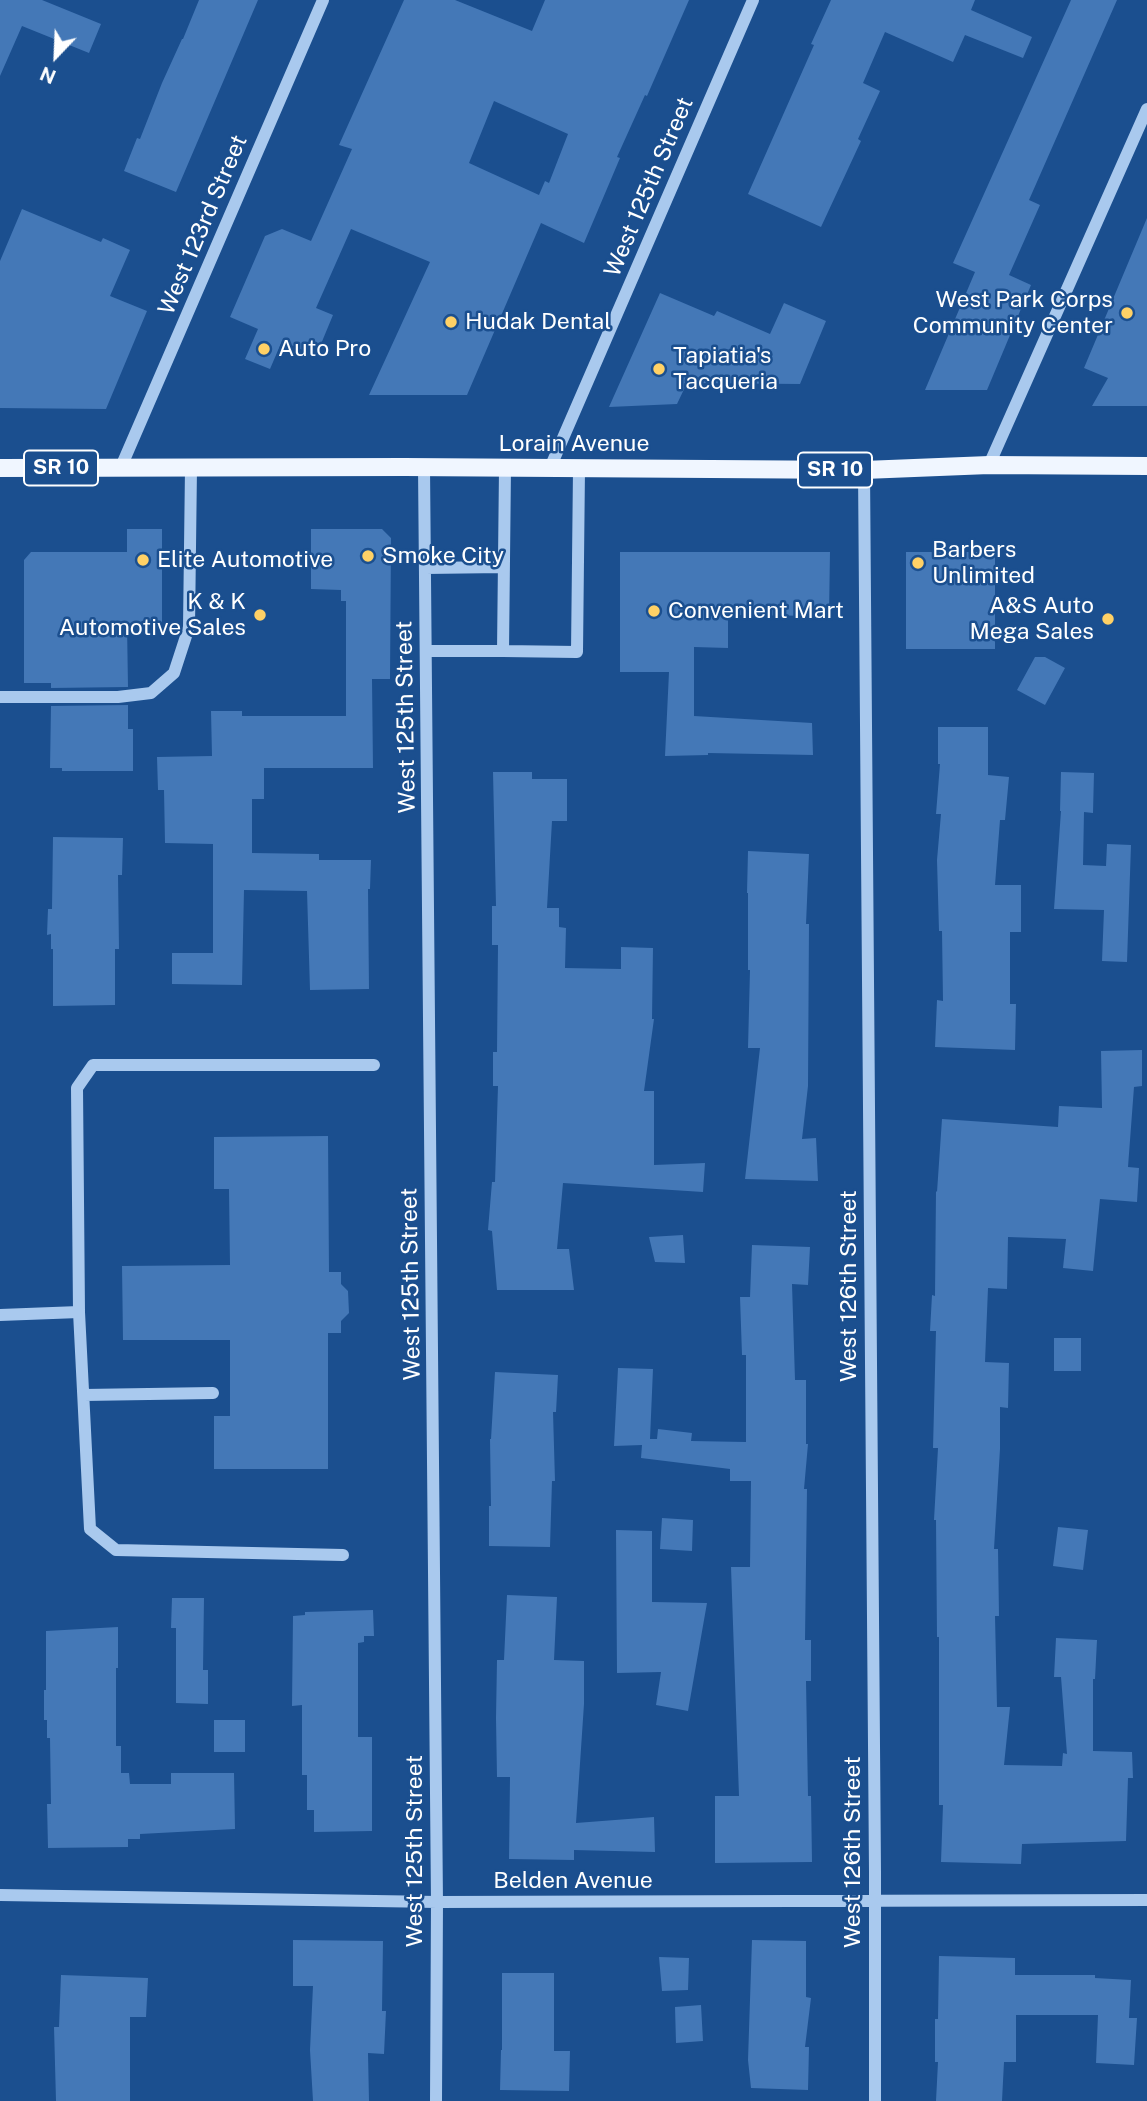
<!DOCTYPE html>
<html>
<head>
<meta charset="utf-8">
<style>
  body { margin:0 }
  #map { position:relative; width:1147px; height:2101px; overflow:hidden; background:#1b4f8f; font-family:"Public Sans",sans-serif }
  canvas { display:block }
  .north { position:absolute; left:21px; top:21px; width:70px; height:70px; -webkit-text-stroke:5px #1b4f8f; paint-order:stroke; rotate:203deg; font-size:19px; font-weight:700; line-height:28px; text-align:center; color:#fff }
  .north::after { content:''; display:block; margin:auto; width:24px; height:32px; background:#fff; clip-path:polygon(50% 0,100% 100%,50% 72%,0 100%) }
</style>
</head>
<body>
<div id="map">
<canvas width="1147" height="2101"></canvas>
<div class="north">N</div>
</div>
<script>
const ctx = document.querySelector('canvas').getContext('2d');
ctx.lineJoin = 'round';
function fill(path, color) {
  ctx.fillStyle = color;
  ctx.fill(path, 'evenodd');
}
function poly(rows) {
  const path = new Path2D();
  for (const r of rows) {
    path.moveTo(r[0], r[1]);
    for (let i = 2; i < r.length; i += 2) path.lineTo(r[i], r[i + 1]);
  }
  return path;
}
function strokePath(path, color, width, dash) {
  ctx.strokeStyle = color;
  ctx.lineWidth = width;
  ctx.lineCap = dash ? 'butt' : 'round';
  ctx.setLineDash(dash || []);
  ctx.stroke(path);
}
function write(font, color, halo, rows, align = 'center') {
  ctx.font = font + ' "Public Sans",sans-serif';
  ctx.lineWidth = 5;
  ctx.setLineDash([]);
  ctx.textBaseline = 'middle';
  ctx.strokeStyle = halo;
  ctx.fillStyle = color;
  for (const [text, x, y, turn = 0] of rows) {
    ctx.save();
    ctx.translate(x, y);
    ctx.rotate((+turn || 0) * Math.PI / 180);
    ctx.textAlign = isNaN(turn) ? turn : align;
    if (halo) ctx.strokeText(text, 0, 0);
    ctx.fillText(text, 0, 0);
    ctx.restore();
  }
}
const building = poly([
  [0,0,42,0,101,24,89,53,22,26,0,76],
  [199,0,258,0,176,192,124,171,137,138,140,139,162,83,182,39,183,39],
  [404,0,455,0,532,31,545,0,689,0,647,96,645,95,617,157,620,158,584,243,541,223,467,395,369,395,430,262,351,229,316,308,333,315,316,356,282,341,270,369,245,359,258,329,230,317,265,236,282,229,311,241,352,149,339,145],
  [494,101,568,134,549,183,545,181,539,195,469,163],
  [831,0,975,0,971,10,1032,37,1023,58,965,35,953,62,885,32,863,83,880,91,858,139,861,141,821,227,748,194,814,45,811,44],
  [1071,0,1117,0,1029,200,1040,205,1009,275,1031,285,987,390,925,390,975,272,953,263],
  [22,209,101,242,103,238,130,250,110,296,147,311,106,409,0,408,0,261],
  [1147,218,1147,406,1092,406,1108,378,1084,368],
  [660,293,714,316,717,311,770,334,784,303,826,321,800,384,687,383,677,404,609,407],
  [127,529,162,529,162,624,127,624,128,687,51,688,51,683,24,683,24,560,31,552,127,552],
  [311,529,382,529,391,538,390,679,372,679,373,768,264,768,264,799,252,799,252,853,319,854,319,860,371,860,370,889,368,889,369,989,310,990,307,891,244,890,242,985,172,984,172,953,213,953,213,844,165,843,164,790,158,790,157,757,212,756,211,711,242,711,242,716,346,716,346,601,341,601,341,590,311,589],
  [620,552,830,552,829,616,728,615,728,648,694,647,694,716,812,723,813,755,708,753,708,755,665,756,669,672,620,672],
  [906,552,995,552,995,649,906,649],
  [1035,657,1045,657,1065,668,1045,705,1017,690],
  [128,705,128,729,133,729,133,771,62,771,62,768,50,768,51,706],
  [938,727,988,727,988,775,1009,777,1005,820,1000,820,995,885,1021,885,1021,932,1010,932,1010,1004,1016,1004,1015,1050,935,1047,937,1000,943,1001,942,931,939,931,937,860,941,814,936,814,940,764,938,764],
  [493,772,532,772,532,779,567,779,567,821,552,821,547,908,559,908,559,927,566,928,565,968,621,969,621,947,653,948,652,1019,654,1019,644,1091,654,1091,654,1165,705,1163,703,1192,563,1183,557,1249,569,1249,574,1290,497,1290,492,1231,488,1230,492,1182,495,1182,498,1086,493,1086,493,1052,497,1052,498,945,492,945,492,906,496,906],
  [1061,772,1094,773,1093,813,1084,812,1083,865,1106,866,1107,844,1131,845,1127,962,1102,961,1104,910,1054,909,1061,811,1060,811],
  [53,837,123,838,122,875,118,875,119,949,115,949,115,1005,53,1006,53,949,51,949,51,934,47,935,48,909,52,909],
  [748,851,809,854,806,924,809,924,808,1086,802,1139,816,1138,818,1181,745,1179,760,1048,748,1048,750,970,748,970,748,893,747,893],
  [1142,1050,1142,1086,1134,1087,1128,1167,1139,1168,1137,1202,1100,1199,1093,1271,1063,1268,1066,1239,1008,1237,1007,1289,988,1288,985,1362,1009,1363,1008,1408,1000,1407,1000,1449,994,1549,998,1549,999,1616,995,1616,997,1707,1010,1707,1004,1765,1062,1766,1063,1753,1067,1754,1061,1677,1054,1677,1056,1638,1097,1640,1095,1679,1093,1679,1093,1751,1132,1752,1133,1778,1128,1778,1126,1841,1022,1844,1021,1864,941,1862,943,1805,939,1805,939,1637,937,1637,936,1520,934,1520,938,1448,933,1448,936,1331,930,1331,932,1295,935,1296,936,1191,937,1192,942,1119,1058,1127,1059,1106,1102,1108,1101,1051],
  [328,1136,329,1272,341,1272,341,1284,348,1291,349,1313,341,1321,341,1333,328,1333,328,1469,214,1469,214,1416,230,1416,230,1340,123,1340,122,1266,230,1265,229,1189,214,1189,214,1137],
  [683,1235,685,1263,655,1262,649,1237],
  [752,1245,810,1247,808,1285,792,1284,795,1380,806,1380,806,1444,808,1444,804,1489,807,1489,805,1640,811,1640,811,1681,806,1681,808,1796,811,1796,812,1862,715,1863,715,1796,739,1796,731,1567,750,1567,751,1481,730,1481,730,1469,641,1458,642,1445,614,1446,618,1368,653,1369,650,1439,657,1439,658,1429,692,1433,691,1441,746,1442,746,1355,742,1355,740,1297,750,1297],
  [1054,1338,1081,1338,1081,1371,1054,1371],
  [495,1372,558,1375,556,1412,553,1412,555,1481,552,1481,550,1547,489,1546,489,1506,491,1506,490,1439,491,1439],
  [662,1518,693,1520,692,1551,660,1549],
  [1058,1527,1088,1530,1083,1570,1053,1566],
  [616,1530,652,1531,652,1602,707,1603,688,1711,656,1705,661,1672,617,1673],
  [507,1595,557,1597,554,1660,584,1661,584,1704,576,1823,654,1817,655,1852,574,1850,574,1860,509,1859,510,1777,497,1777,496,1718,497,1660,504,1660],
  [172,1598,204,1598,203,1670,208,1670,208,1704,176,1703,176,1628,171,1628],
  [373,1610,374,1636,364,1636,364,1642,358,1643,358,1737,372,1737,372,1831,314,1832,314,1810,307,1810,307,1775,302,1775,302,1705,292,1706,293,1616,305,1615,305,1612],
  [118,1627,118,1668,116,1668,116,1746,121,1746,121,1773,129,1773,130,1784,171,1784,171,1773,234,1773,235,1829,140,1834,140,1839,128,1839,128,1847,48,1848,47,1804,51,1804,50,1738,47,1738,47,1720,44,1720,44,1690,46,1690,46,1631],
  [214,1720,245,1720,245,1752,214,1752],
  [293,1940,383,1941,382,2011,386,2011,384,2054,368,2053,369,2101,313,2101,310,2050,313,1986,293,1986],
  [752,1940,806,1941,806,1997,811,1998,805,2047,809,2047,808,2090,751,2088,748,2060],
  [939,1956,1015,1958,1015,1975,1095,1975,1095,1978,1131,1980,1129,2018,1137,2018,1134,2065,1096,2063,1098,2015,1016,2015,1016,2062,1004,2062,1002,2101,936,2101,938,2062,935,2062,935,2019,938,2019],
  [659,1957,689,1958,688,1990,662,1991],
  [502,1973,554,1973,554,2051,570,2051,569,2091,500,2090,501,2050,502,2050],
  [61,1975,148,1978,146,2017,130,2017,130,2101,56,2101,54,2027,59,2027],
  [701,2005,703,2041,676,2043,675,2007]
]);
const minor = poly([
  [989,465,1147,109],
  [121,467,323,0],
  [424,467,437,1902,436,2101],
  [550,468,753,0],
  [864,470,875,1871,875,2101],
  [425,568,503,567],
  [426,651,503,651,505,468],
  [503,651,577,652,579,469],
  [0,697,118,697,151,693,174,673,189,627,191,468],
  [0,1315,79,1312],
  [84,1395,213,1393],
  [343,1555,116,1550,90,1529,79,1312,77,1088,93,1065,374,1065],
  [0,1895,437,1902,1147,1900]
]);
const major = poly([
  [0,468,404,467,864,470,989,465,1147,466]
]);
const markers = [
  [1127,313,7,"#ffd166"],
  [451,322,7,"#ffd166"],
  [264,349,7,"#ffd166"],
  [659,369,7,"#ffd166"],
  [368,556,7,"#ffd166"],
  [143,560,7,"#ffd166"],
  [918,563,7,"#ffd166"],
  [654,611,7,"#ffd166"],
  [260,615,7,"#ffd166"],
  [1108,619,7,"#ffd166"]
];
const shields = [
  [61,468,74],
  [835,470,74]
];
const shieldNames = [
  ["SR 10",61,468],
  ["SR 10",835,470]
];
const streetNames = [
  ["West 125th Street",649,187,-67],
  ["West 123rd Street",203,225,-67],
  ["Lorain Avenue",574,444],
  ["West 125th Street",406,717,-91],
  ["West 125th Street",411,1284,-91],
  ["West 126th Street",849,1286,-90],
  ["West 125th Street",415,1851,-90],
  ["West 126th Street",853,1852,-90],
  ["Belden Avenue",573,1881]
];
const poiNames = [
  ["West Park Corps",1113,300,"right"],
  ["Community Center",1113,326,"right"],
  ["Hudak Dental",465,322],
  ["Auto Pro",278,349],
  ["Tapiatia's",673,356],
  ["Tacqueria",673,382],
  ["Barbers",932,550],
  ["Unlimited",932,576],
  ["Smoke City",382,556],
  ["Elite Automotive",157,560],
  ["K & K",246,602,"right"],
  ["Automotive Sales",246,628,"right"],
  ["A&S Auto",1094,606,"right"],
  ["Mega Sales",1094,632,"right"],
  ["Convenient Mart",668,611]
];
fill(building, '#4478b7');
strokePath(minor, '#a9c9ee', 12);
strokePath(major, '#f0f6ff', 18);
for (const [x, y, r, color] of markers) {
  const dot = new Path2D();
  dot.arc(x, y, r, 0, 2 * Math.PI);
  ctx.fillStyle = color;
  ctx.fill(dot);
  strokePath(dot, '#1b4f8f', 2.5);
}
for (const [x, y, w] of shields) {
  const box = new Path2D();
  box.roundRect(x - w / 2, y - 17.5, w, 35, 5);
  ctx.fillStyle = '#1b4f8f';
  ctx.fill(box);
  strokePath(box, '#fff', 2);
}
write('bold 21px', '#fff', null, shieldNames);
write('23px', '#fff', '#1b4f8f', streetNames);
write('23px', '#fff', '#1b4f8f', poiNames, 'left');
</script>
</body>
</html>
